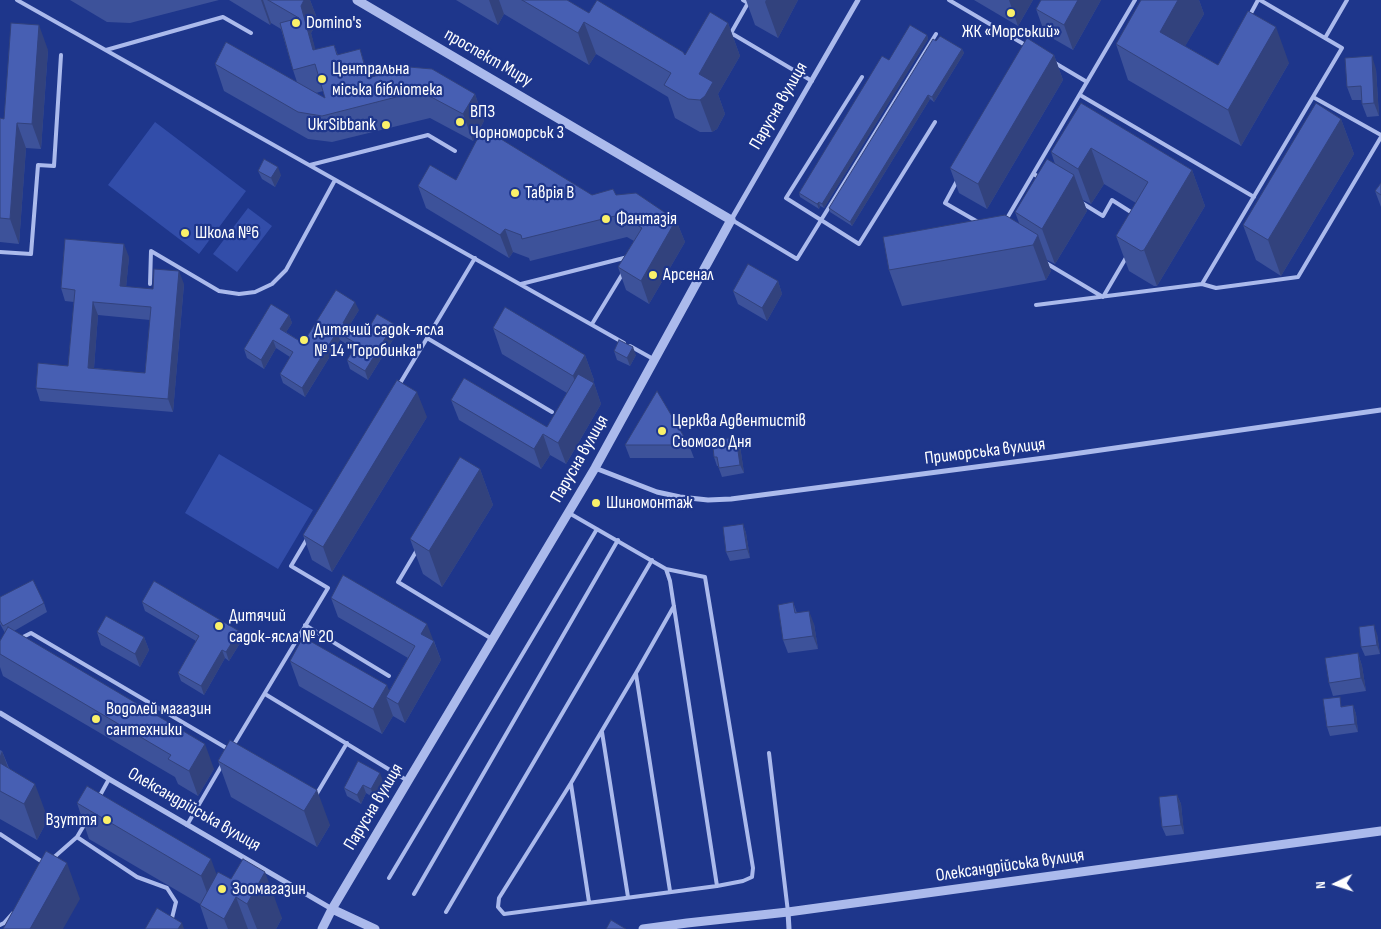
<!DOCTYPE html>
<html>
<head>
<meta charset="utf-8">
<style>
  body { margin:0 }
  #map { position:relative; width:1381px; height:929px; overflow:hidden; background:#1e368b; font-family:"Sofia Sans Condensed",sans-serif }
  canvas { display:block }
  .north { position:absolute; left:1311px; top:859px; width:50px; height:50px; -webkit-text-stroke:4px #1e368b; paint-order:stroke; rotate:266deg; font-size:14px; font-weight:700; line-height:20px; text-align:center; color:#fff }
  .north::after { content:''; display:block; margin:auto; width:18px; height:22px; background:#fff; clip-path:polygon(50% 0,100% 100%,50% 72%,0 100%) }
</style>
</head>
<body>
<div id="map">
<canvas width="1381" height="929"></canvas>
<div class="north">N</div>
</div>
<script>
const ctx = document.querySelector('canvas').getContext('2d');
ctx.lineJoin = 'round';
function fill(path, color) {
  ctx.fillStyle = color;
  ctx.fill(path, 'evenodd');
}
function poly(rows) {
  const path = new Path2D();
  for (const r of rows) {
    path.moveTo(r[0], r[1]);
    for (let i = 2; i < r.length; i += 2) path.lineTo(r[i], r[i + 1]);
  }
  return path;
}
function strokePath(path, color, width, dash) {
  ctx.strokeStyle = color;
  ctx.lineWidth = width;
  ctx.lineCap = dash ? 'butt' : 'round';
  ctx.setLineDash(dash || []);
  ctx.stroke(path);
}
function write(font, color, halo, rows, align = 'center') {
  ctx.font = font + ' "Sofia Sans Condensed",sans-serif';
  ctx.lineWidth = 4.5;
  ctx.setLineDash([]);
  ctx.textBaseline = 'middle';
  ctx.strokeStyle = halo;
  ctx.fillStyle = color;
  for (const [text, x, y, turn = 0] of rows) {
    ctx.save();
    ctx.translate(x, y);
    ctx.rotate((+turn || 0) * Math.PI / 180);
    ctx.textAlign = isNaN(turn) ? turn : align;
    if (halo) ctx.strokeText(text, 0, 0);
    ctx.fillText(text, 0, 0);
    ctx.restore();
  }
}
const green = poly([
  [155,122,246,191,199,254,108,185],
  [248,208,272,226,237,272,213,254],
  [219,454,313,510,278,569,185,513]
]);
const service = poly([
  [17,0,624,343],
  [949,0,1027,46],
  [1250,15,1258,0],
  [731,33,748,3,743,0],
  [729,34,731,33,812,81],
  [1325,38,1347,0],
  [106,50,223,17,251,33],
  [1055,63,1087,82],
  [862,77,786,198,821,220,859,244,935,122],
  [1080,95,1254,197],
  [1313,97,1381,135],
  [310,165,428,135,455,151],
  [1034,174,1041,179],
  [958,179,945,203,978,222],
  [1082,203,1103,216,1112,200,1134,214],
  [732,220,797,259,936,34],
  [1006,220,1135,0],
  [0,252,31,254,38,165,54,166,61,55],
  [1046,263,1103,297,1127,256],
  [150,284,151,251,219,291,239,294,255,292,272,284,286,270,335,180],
  [521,284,628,257],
  [1202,284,1342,48,1260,0],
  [1036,305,1202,284,1216,288,1298,277,1381,137],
  [592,324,623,273],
  [427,338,552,412],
  [630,346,655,360],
  [399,385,475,258],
  [569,513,666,569,670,581,717,886],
  [417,550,398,582,492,639],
  [666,569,705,577,753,868,752,877,743,881,717,886,504,914,498,907,499,898,571,783,636,673,674,606],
  [305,625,389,676],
  [21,638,31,633,228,749],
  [636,674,670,891],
  [265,694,408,781],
  [602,732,628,897],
  [233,746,328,588,291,566,307,539],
  [769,753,788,912],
  [571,784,589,902],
  [316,795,347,743],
  [98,799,109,779],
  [187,825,222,765],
  [0,834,44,863],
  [77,837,137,877,167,888,176,902,172,918,165,929],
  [52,859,77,837,87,820],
  [389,878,597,529],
  [414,894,618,540],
  [446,912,652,560],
  [0,925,4,923,13,913]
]);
const minor = poly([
  [731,220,858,0],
  [595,468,657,492,680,497,708,500,731,499,1052,457,1381,410],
  [0,713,109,779,332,909],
  [788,912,789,929]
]);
const tertiary = poly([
  [332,909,375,929],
  [322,929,332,909,408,781,595,468,731,220,357,0],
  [643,929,687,923,788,912,1381,831]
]);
const wall = poly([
  [70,0,219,0,130,23,107,22],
  [229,0,310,0,318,21,311,33,315,50,334,45,338,55,370,77,475,94,484,121,473,141,430,118,332,142,308,139,224,91,215,64,297,82,293,70,281,29,271,23,270,25],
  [323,91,325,98,316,93],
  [456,0,567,0,589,13,685,55,728,23,740,56,718,94,725,114,717,129,712,132,700,132,675,118,668,97,596,54,589,65,504,14,498,25],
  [746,0,798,0,778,38,755,25],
  [974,0,1033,0,1018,26],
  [1101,0,1073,50,1045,34,1036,9],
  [1141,0,1199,0,1204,14,1185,46,1218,65,1289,63,1241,146,1128,80,1116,44],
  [927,35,928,39,824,208,820,206,819,209,800,197,799,193,889,60],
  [962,49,964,53,934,102,930,99,852,226,830,212,829,208],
  [48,50,41,149,26,148,19,244,0,242,0,118,4,119],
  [1054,55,1063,80,987,209,959,193,950,168],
  [1376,69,1379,116,1367,117,1362,104,1362,100,1352,100,1347,87],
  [1081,103,1192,170,1205,206,1157,286,1154,286,1129,271,1116,236,1136,203,1104,184,1091,204,1083,200,1087,211,1055,264,1047,260,1051,271,1046,280,902,306,889,270,1019,223,1015,212,1055,164,1051,152],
  [1341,119,1354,154,1281,276,1256,260,1243,225],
  [258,171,281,175,275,187,262,179],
  [456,180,592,195,616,195,676,220,685,242,649,304,626,290,618,267,634,241,627,237,530,261,529,258,513,252,509,258,426,208,418,186],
  [1381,183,1381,207,1375,191],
  [129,257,126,287,153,289,184,284,173,412,40,401,36,388,68,366,74,302,65,301,61,288],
  [98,315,150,320,145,373,94,368],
  [778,281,782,294,767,321,738,304,733,291],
  [359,310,349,326,364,336,397,333,368,380,350,369,347,360,354,349,340,340,305,397,283,383,280,374,290,357,276,348,264,369,247,358,244,349,289,315,292,323,286,332,303,343],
  [493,328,585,355,594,380,593,382,594,383,601,404,566,464,550,455,541,469,459,420,451,400,547,427,567,393,502,354],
  [614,351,636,355,630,366,617,360],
  [427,417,332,572,312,560,303,535],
  [625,445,689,445,694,458,630,458],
  [740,446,744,473,722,477,718,466,717,466,714,457,716,447],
  [480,469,493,505,442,587,423,574,410,539],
  [743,524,746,533,750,558,730,561,726,552],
  [0,597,44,603,47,612,14,631,214,769,198,796,178,784,175,777,3,676,0,667,0,641,5,633,0,624],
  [331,598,434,641,441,660,405,723,393,716,382,734,299,686,290,661,389,691,408,658,338,617],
  [142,602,242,640,229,661,225,658,204,695,181,681,178,673,196,641,145,611],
  [793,602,797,613,814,624,818,649,788,653,783,640],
  [97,632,144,637,149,650,140,667,101,645],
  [1377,634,1380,654,1365,656,1361,647],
  [1358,653,1362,666,1366,691,1333,696,1329,683],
  [1353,705,1356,714,1358,732,1330,736,1327,727,1343,706],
  [0,750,2,751,9,768,48,819,37,840,0,819],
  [218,761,330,825,317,847,231,797],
  [383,781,374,798,366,793,361,804,347,796,344,788],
  [1177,795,1181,804,1184,834,1166,836,1162,827],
  [77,803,217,875,282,918,276,929,208,929,200,905,200,904,89,839]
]);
const shadedWall = poly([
  [261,0,263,0,271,23,270,25],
  [304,0,310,0,318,21,311,33,323,77,313,50,301,6],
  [489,0,499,0,504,14,498,25],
  [766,0,798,0,778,38,765,2],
  [1009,0,1033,0,1018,26],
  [1078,0,1101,0,1073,50,1064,25],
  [1178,0,1199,0,1204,14,1173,67,1160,32],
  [584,22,596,54,589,65,578,33],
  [728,23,740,56,718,94,725,114,717,129,712,132,700,100,699,74],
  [39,25,48,50,41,149,32,124],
  [1276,27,1289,63,1241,146,1228,110],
  [927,35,928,39,824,208,822,204],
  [360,49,369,76,377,105,368,78],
  [962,49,964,53,934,102,932,97],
  [1054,55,1063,80,987,209,978,184],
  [1372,56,1376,69,1379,116,1374,103],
  [475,94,484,121,473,141,463,114],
  [928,95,930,99,852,226,850,222],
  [1341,119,1354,154,1281,276,1268,240],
  [17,123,26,148,19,244,10,219],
  [1091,148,1104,184,1091,204,1078,169],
  [278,167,281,175,275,187,271,178],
  [1192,170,1205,206,1157,286,1144,250],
  [1074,175,1087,211,1055,264,1042,229],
  [819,202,820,206,819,209,817,204],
  [676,220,685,242,649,304,641,281],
  [505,229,513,252,509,258,500,235],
  [1038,235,1051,271,1046,280,1033,245],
  [124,244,129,257,125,299,120,286],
  [179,271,184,284,173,412,168,399],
  [778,281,782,294,767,321,762,308],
  [93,302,98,315,93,381,88,368],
  [355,302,359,310,346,331,343,323],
  [289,315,292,323,283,337,280,329],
  [394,324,397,333,368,380,365,371],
  [337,332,340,340,305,397,302,388],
  [273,340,276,348,264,369,261,360],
  [633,347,636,355,630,366,627,358],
  [585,355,594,380,582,401,573,376],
  [594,383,601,404,566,464,558,443],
  [417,392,427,417,332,572,323,547],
  [543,434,550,455,541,469,534,449],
  [736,437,740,446,744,473,740,465],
  [480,469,493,505,442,587,429,551],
  [743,524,746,533,750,558,747,549],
  [809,611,814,624,818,649,813,636],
  [427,624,441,660,405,723,398,704,421,634],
  [1374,625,1377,634,1380,654,1377,645],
  [239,631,242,640,229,661,226,652],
  [144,637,149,650,140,667,135,654],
  [222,650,225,658,204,695,201,686],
  [1358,653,1362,666,1366,691,1361,678],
  [387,685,393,701,386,697,393,716,382,734,373,709],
  [1353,705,1356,714,1358,732,1355,724],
  [205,744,214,769,198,796,189,771],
  [2,751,15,787,10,797,0,771,0,756],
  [380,773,383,781,374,798,371,789],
  [35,784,48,819,37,840,24,804],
  [363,785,366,793,361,804,357,795],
  [317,790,330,825,317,847,304,811],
  [1177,795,1181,804,1184,834,1181,825],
  [211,859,224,895,214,912,201,876],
  [67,863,80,899,63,929,30,929],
  [265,872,282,918,276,929,257,929,247,904],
  [236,897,248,929,228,929,224,919],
  [182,923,184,929,178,929]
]);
const building = poly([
  [268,0,304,0,301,6,313,50,334,45,337,55,360,49,368,78,409,67,432,69,475,94,463,114,420,91,322,116,298,112,215,64,226,42,325,98,315,64,293,70,280,23,299,18,268,0],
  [522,0,567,0,589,13,597,0,683,52,685,55,710,12,728,23,699,74,713,82,705,96,700,100,688,99,664,85,671,73,584,22,578,33,522,0],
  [1041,0,1078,0,1064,25,1036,9,1041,0],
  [1141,0,1178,0,1160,32,1218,65,1248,11,1276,27,1228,110,1116,44,1141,0],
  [11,23,39,25,32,124,17,123,10,219,0,218,0,118,4,119,11,23],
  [910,25,927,35,822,204,819,202,817,204,799,193,882,56,889,60,910,25],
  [940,36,962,49,932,97,928,95,850,222,829,208,933,39,936,41,940,36],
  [1027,38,1054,55,978,184,950,168,1027,38],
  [1372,56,1374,103,1362,104,1361,86,1347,87,1345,58,1372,56],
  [1081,103,1192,170,1144,250,1141,251,1116,236,1148,182,1091,148,1078,169,1051,152,1081,103],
  [1316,103,1341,119,1268,240,1243,225,1316,103],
  [483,128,592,195,613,189,616,195,636,193,676,220,641,281,618,267,642,228,619,215,522,239,521,235,505,229,500,235,418,186,430,165,456,180,483,128],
  [264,159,278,167,271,178,258,171,264,159],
  [1047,159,1074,175,1042,229,1015,212,1047,159],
  [1381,183,1381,195,1375,191,1381,183],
  [1005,215,1038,235,1033,245,889,270,883,237,1005,215],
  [65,239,124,244,120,286,153,289,154,269,179,271,168,399,36,388,38,363,68,366,75,290,61,288,65,239],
  [93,302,151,307,145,373,88,368,93,302],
  [748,264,778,281,762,308,733,291,748,264],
  [336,290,355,302,343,323,364,336,377,314,394,324,365,371,347,360,357,344,337,332,302,388,280,374,293,352,273,340,261,360,244,349,271,304,289,315,280,329,303,343,336,290],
  [505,307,585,355,573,376,493,328,505,307],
  [619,340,633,347,627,358,614,351,619,340],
  [578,374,594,383,558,443,543,434,534,449,451,400,464,378,547,427,578,374],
  [397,380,417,392,323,547,303,535,397,380],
  [657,391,689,445,625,445,657,391],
  [736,437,740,465,719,468,717,457,714,457,713,447,716,447,715,440,736,437],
  [460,457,480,469,429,551,410,539,460,457],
  [743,524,747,549,726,552,723,527,743,524],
  [343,575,427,624,421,634,434,641,398,704,386,697,415,646,331,598,343,575],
  [33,580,44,603,3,626,0,621,0,597,33,580],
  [154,581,239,631,226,652,222,650,201,686,178,673,199,636,142,602,154,581],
  [793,602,795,613,809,611,813,636,783,640,778,605,793,602],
  [106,616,144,637,135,654,97,632,106,616],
  [1374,625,1377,645,1361,647,1359,627,1374,625],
  [8,627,205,744,189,771,168,759,171,755,0,654,0,641,8,627],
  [303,637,387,685,373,709,290,661,303,637],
  [1358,653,1361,678,1329,683,1325,658,1358,653],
  [1340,697,1341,707,1353,705,1355,724,1327,727,1323,699,1340,697],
  [230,740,317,790,304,811,218,761,230,740],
  [358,761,380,773,371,789,363,785,357,795,344,788,358,761],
  [0,763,35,784,24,804,0,791,0,763],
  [87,786,211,859,201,876,77,803,87,786],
  [1177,795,1181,825,1162,827,1159,797,1177,795],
  [46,851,67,863,30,929,3,929,46,851],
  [243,859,265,872,247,904,236,897,224,919,200,905,218,872,231,879,243,859],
  [157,908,182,923,178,929,145,929,157,908],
  [611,920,626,929,606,929,611,920]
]);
const markers = [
  [1011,13,5,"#faf16a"],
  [296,23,5,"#faf16a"],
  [322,79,5,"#faf16a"],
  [460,122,5,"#faf16a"],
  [386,125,5,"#faf16a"],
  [515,193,5,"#faf16a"],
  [606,219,5,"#faf16a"],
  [185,233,5,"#faf16a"],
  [653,275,5,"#faf16a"],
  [304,340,5,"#faf16a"],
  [662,431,5,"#faf16a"],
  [596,503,5,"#faf16a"],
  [219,626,5,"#faf16a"],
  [96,719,5,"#faf16a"],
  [107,820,5,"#faf16a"],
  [222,889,5,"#faf16a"]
];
const poiNames = [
  ["Domino's",306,23],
  ["ЖК «Морський»",1011,32,"center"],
  ["Центральна",332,69],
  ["міська бібліотека",332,90],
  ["ВПЗ",470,112],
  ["Чорноморськ 3",470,133],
  ["UkrSibbank",376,125,"right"],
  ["Таврія В",525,193],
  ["Фантазія",616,219],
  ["Школа №6",195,233],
  ["Арсенал",663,275],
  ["Дитячий садок-ясла",314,330],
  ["№ 14 \"Горобинка\"",314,351],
  ["Церква Адвентистів",672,421],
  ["Сьомого Дня",672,442],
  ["Шиномонтаж",606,503],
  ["Дитячий",229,616],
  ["садок-ясла № 20",229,637],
  ["Водолей магазин",106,709],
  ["сантехники",106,730],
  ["Взуття",97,820,"right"],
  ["Зоомагазин",232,889]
];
const streetNames = [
  ["проспект Миру",488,58,30],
  ["Парусна вулиця",779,106,-60],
  ["Приморська вулиця",985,452,-7],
  ["Парусна вулиця",580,459,-60],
  ["Парусна вулиця",374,807,-59],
  ["Олександрійська вулиця",194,810,30],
  ["Олександрійська вулиця",1010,866,-8]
];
fill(green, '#324da9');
strokePath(service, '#abbaec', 4);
strokePath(minor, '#abbaec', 5);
strokePath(tertiary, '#abbaec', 9);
fill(wall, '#3d529a');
fill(shadedWall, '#32427d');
fill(building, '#475fb3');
strokePath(building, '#32427d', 1);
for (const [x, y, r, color] of markers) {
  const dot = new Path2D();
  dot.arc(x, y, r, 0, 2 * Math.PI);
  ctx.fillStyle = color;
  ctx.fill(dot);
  strokePath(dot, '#1e368b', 2);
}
write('18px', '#fff', '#1e368b', poiNames, 'left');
write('18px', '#fff', '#1e368b', streetNames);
</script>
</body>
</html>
